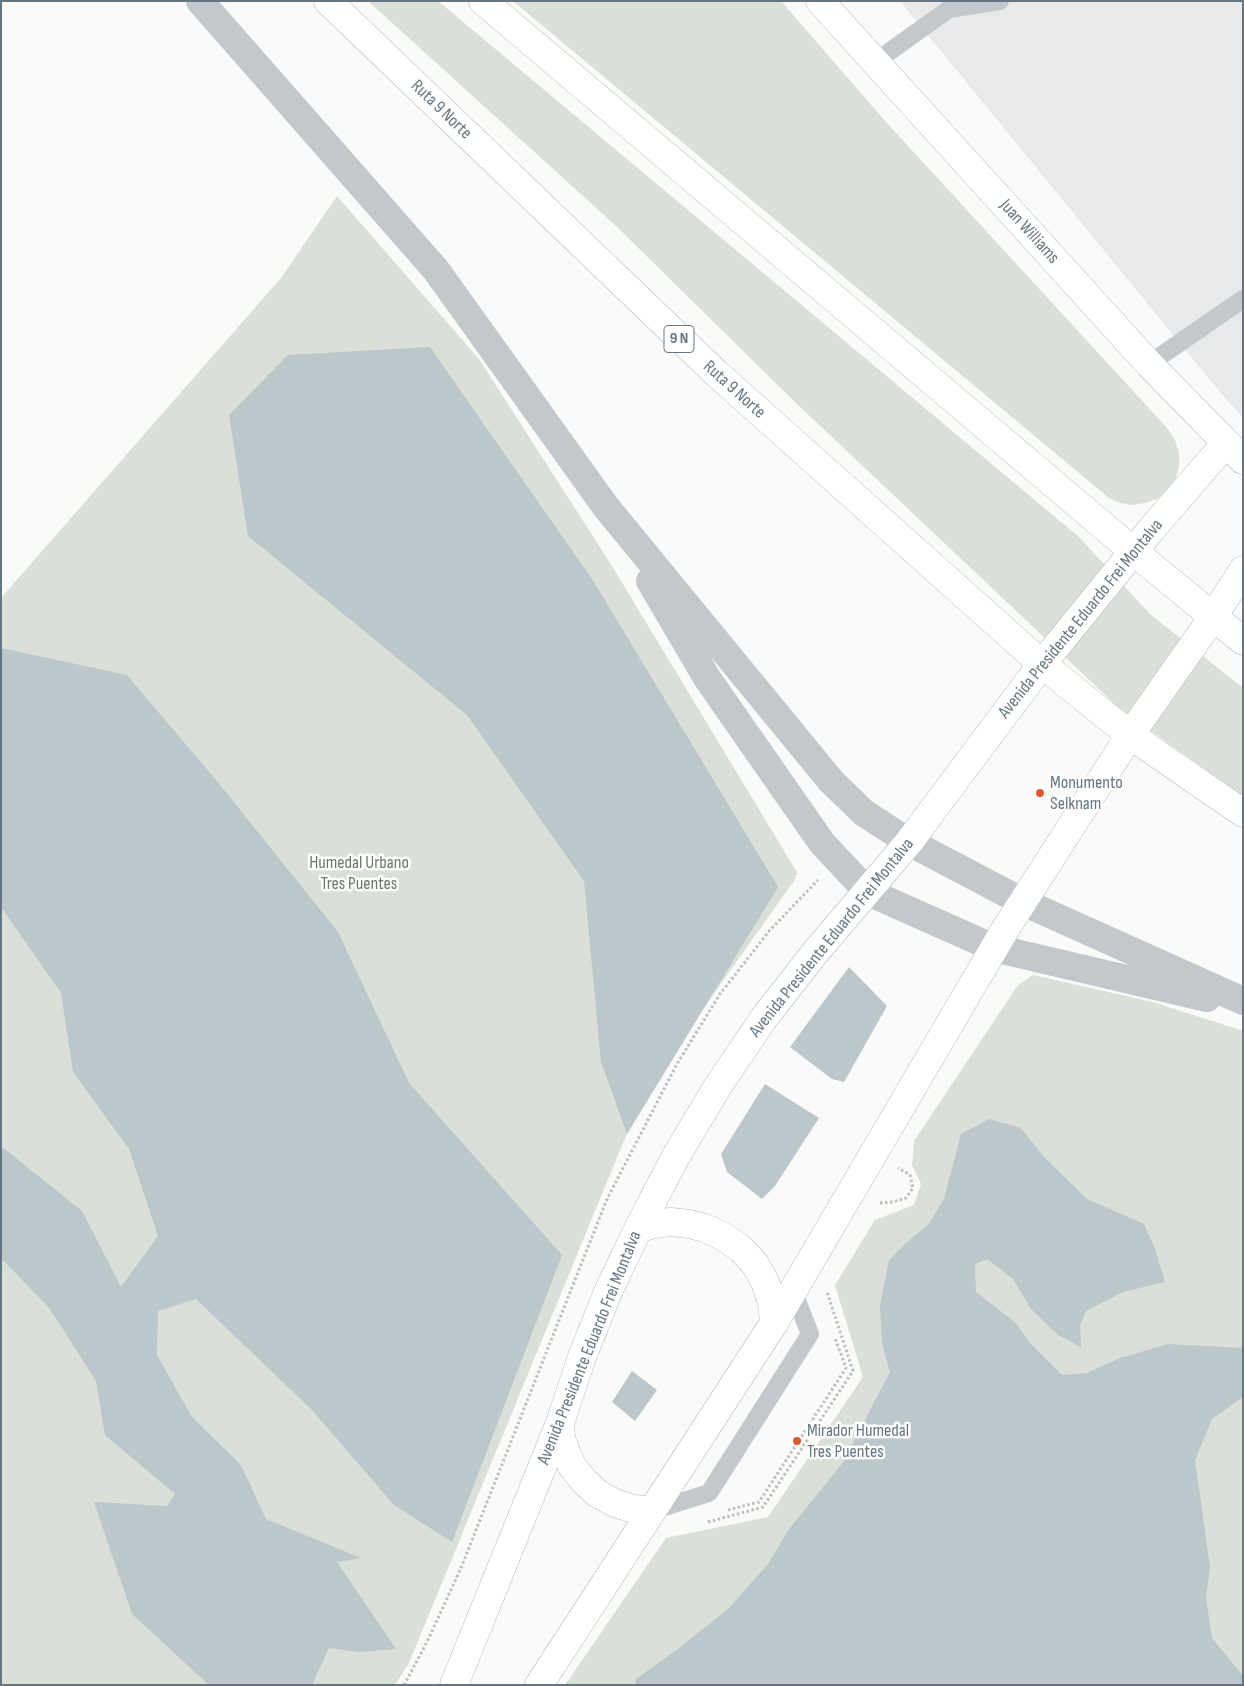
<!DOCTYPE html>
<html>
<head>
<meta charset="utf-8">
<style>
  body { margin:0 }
  #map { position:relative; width:1244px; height:1686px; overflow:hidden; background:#fafaf8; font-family:"Sofia Sans Condensed",sans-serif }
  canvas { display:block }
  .frame { position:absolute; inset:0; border:2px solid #657683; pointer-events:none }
</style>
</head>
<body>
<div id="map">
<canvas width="1244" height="1686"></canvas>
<div class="frame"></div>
</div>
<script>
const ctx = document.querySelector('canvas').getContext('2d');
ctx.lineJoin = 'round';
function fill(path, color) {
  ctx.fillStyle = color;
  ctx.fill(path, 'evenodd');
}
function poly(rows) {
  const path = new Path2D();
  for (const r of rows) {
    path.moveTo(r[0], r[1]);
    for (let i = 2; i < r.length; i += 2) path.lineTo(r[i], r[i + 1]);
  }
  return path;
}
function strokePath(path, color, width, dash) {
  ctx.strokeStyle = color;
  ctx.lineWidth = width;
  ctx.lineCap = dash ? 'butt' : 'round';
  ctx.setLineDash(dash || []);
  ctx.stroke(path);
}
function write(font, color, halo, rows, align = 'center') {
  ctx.font = font + ' "Sofia Sans Condensed",sans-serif';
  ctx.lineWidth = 5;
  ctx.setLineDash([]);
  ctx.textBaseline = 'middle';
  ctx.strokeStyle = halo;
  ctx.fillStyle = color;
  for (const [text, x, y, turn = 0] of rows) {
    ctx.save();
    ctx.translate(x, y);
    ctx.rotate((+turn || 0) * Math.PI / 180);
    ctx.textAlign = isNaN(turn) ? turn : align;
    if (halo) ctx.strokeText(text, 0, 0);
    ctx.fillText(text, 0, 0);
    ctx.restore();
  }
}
const built = poly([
  [900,1,1243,1,1243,418,1214,385]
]);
const green = poly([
  [368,1,438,1,1079,537,1150,614,1243,688,1243,796,1118,707,797,404,616,226],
  [513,1,781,1,886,122,1168,429,1175,440,1179,453,1179,467,1175,480,1167,490,1157,499,1145,503,1133,505,1120,503,1109,498],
  [337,196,479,359,612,566,798,874,795,876,796,878,644,1092,409,1663,395,1685,1,1685,1,598,281,278],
  [1033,975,1153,1002,1243,1031,1243,1685,565,1685,666,1538,768,1517,863,1377,835,1285,875,1220,914,1205,921,1184,912,1165,914,1141,1018,985]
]);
const water = poly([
  [430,347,594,582,778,887,627,1134,601,1062,584,881,467,715,248,536,229,415,288,355],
  [1,648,127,675,221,786,338,932,409,1083,562,1255,452,1542,394,1505,312,1410,196,1299,158,1311,157,1355,192,1417,241,1465,266,1519,361,1558,337,1562,396,1649,359,1652,329,1648,312,1685,209,1685,132,1614,94,1502,167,1506,175,1494,105,1435,96,1381,50,1309,1,1258,1,1146,82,1211,121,1287,158,1236,129,1149,73,1072,61,993,1,907],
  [849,967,887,1006,844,1082,832,1079,790,1047],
  [765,1084,819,1118,775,1186,762,1199,727,1172,721,1154],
  [989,1119,1021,1128,1044,1157,1087,1199,1144,1224,1155,1249,1165,1282,1123,1292,1086,1311,1080,1325,1081,1347,1058,1335,1031,1309,1013,1279,987,1259,975,1264,976,1292,1016,1323,1030,1343,1062,1375,1087,1373,1120,1358,1168,1344,1243,1348,1243,1397,1212,1419,1195,1460,1210,1567,1206,1598,1212,1638,1243,1676,1243,1685,635,1685,636,1679,678,1649,729,1608,768,1564,789,1529,842,1464,890,1372,882,1344,880,1306,889,1260,906,1243,928,1225,944,1199,961,1134],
  [632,1371,657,1390,635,1421,612,1402]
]);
const path = poly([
  [880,1203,893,1202,906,1198,913,1188,910,1175,898,1168],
  [728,1510,759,1502,846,1368,835,1338],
  [708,1522,763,1507,853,1371,827,1292],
  [404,1685,427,1642,461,1568,607,1199,677,1064,720,994,770,930,818,880]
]);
const lane = poly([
  [875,62,949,9,1000,1],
  [1149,364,1243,299],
  [652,1511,709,1493,810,1334,793,1290]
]);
const street = poly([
  [200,1,436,270,606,507,831,781,864,813,909,842,1023,902,1243,1001],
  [650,581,707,678,822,843,868,892,994,948,1207,998]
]);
const secondary = poly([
  [820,1,1149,364,1243,460],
  [638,1229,654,1224,671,1222,689,1224,705,1228,724,1237,741,1249,755,1264,765,1282,772,1302,774,1323],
  [560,1423,561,1438,566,1452,572,1466,584,1481,598,1494,615,1503,633,1509,652,1511],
  [454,1685,560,1423,582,1357,608,1292,638,1229,676,1156,718,1086,764,1018,814,954,909,842,1042,664,1150,531,1226,443],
  [539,1685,774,1323,1006,928,1130,735,1213,617,1243,570]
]);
const highway = poly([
  [328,1,716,373,1042,664,1130,735,1243,813],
  [483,1,1133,551,1243,641]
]);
const markers = [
  [1040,793,5,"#e4572e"],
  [797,1441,5,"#e4572e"]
];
const shields = [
  [679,339,30]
];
const shieldNames = [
  ["9 N",679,339]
];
const streetNames = [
  ["Ruta 9 Norte",441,110,44],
  ["Juan Williams",1029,232,48],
  ["Ruta 9 Norte",734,390,42],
  ["Avenida Presidente Eduardo Frei Montalva",1081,619,-51],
  ["Avenida Presidente Eduardo Frei Montalva",832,938,-51],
  ["Avenida Presidente Eduardo Frei Montalva",590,1348,-68]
];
const poiNames = [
  ["Monumento",1050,783],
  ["Selknam",1050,804],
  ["Mirador Humedal",807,1431],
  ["Tres Puentes",807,1452]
];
const parkNames = [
  ["Humedal Urbano",359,863],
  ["Tres Puentes",359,884]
];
fill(built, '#e8e9e9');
fill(green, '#dadfd7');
fill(water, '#bbc7cb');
strokePath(secondary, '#b3babf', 29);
strokePath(highway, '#b4b9bd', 29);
strokePath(path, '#bbbfc2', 3, [2.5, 2.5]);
strokePath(lane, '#c3c8cc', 18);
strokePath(street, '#c3c8cc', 28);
strokePath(secondary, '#fff', 28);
strokePath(highway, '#fff', 28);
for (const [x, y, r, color] of markers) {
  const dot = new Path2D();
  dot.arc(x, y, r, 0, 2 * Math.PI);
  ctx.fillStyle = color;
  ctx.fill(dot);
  strokePath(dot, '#fff', 2);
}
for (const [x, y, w] of shields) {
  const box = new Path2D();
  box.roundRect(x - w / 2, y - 13.5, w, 27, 4);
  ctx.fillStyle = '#fff';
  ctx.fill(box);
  strokePath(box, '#657683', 1);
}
write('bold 16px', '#657683', null, shieldNames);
write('18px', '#657683', '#fff', streetNames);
write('18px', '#657683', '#fff', poiNames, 'left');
write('18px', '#687a64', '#fff', parkNames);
</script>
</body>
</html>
